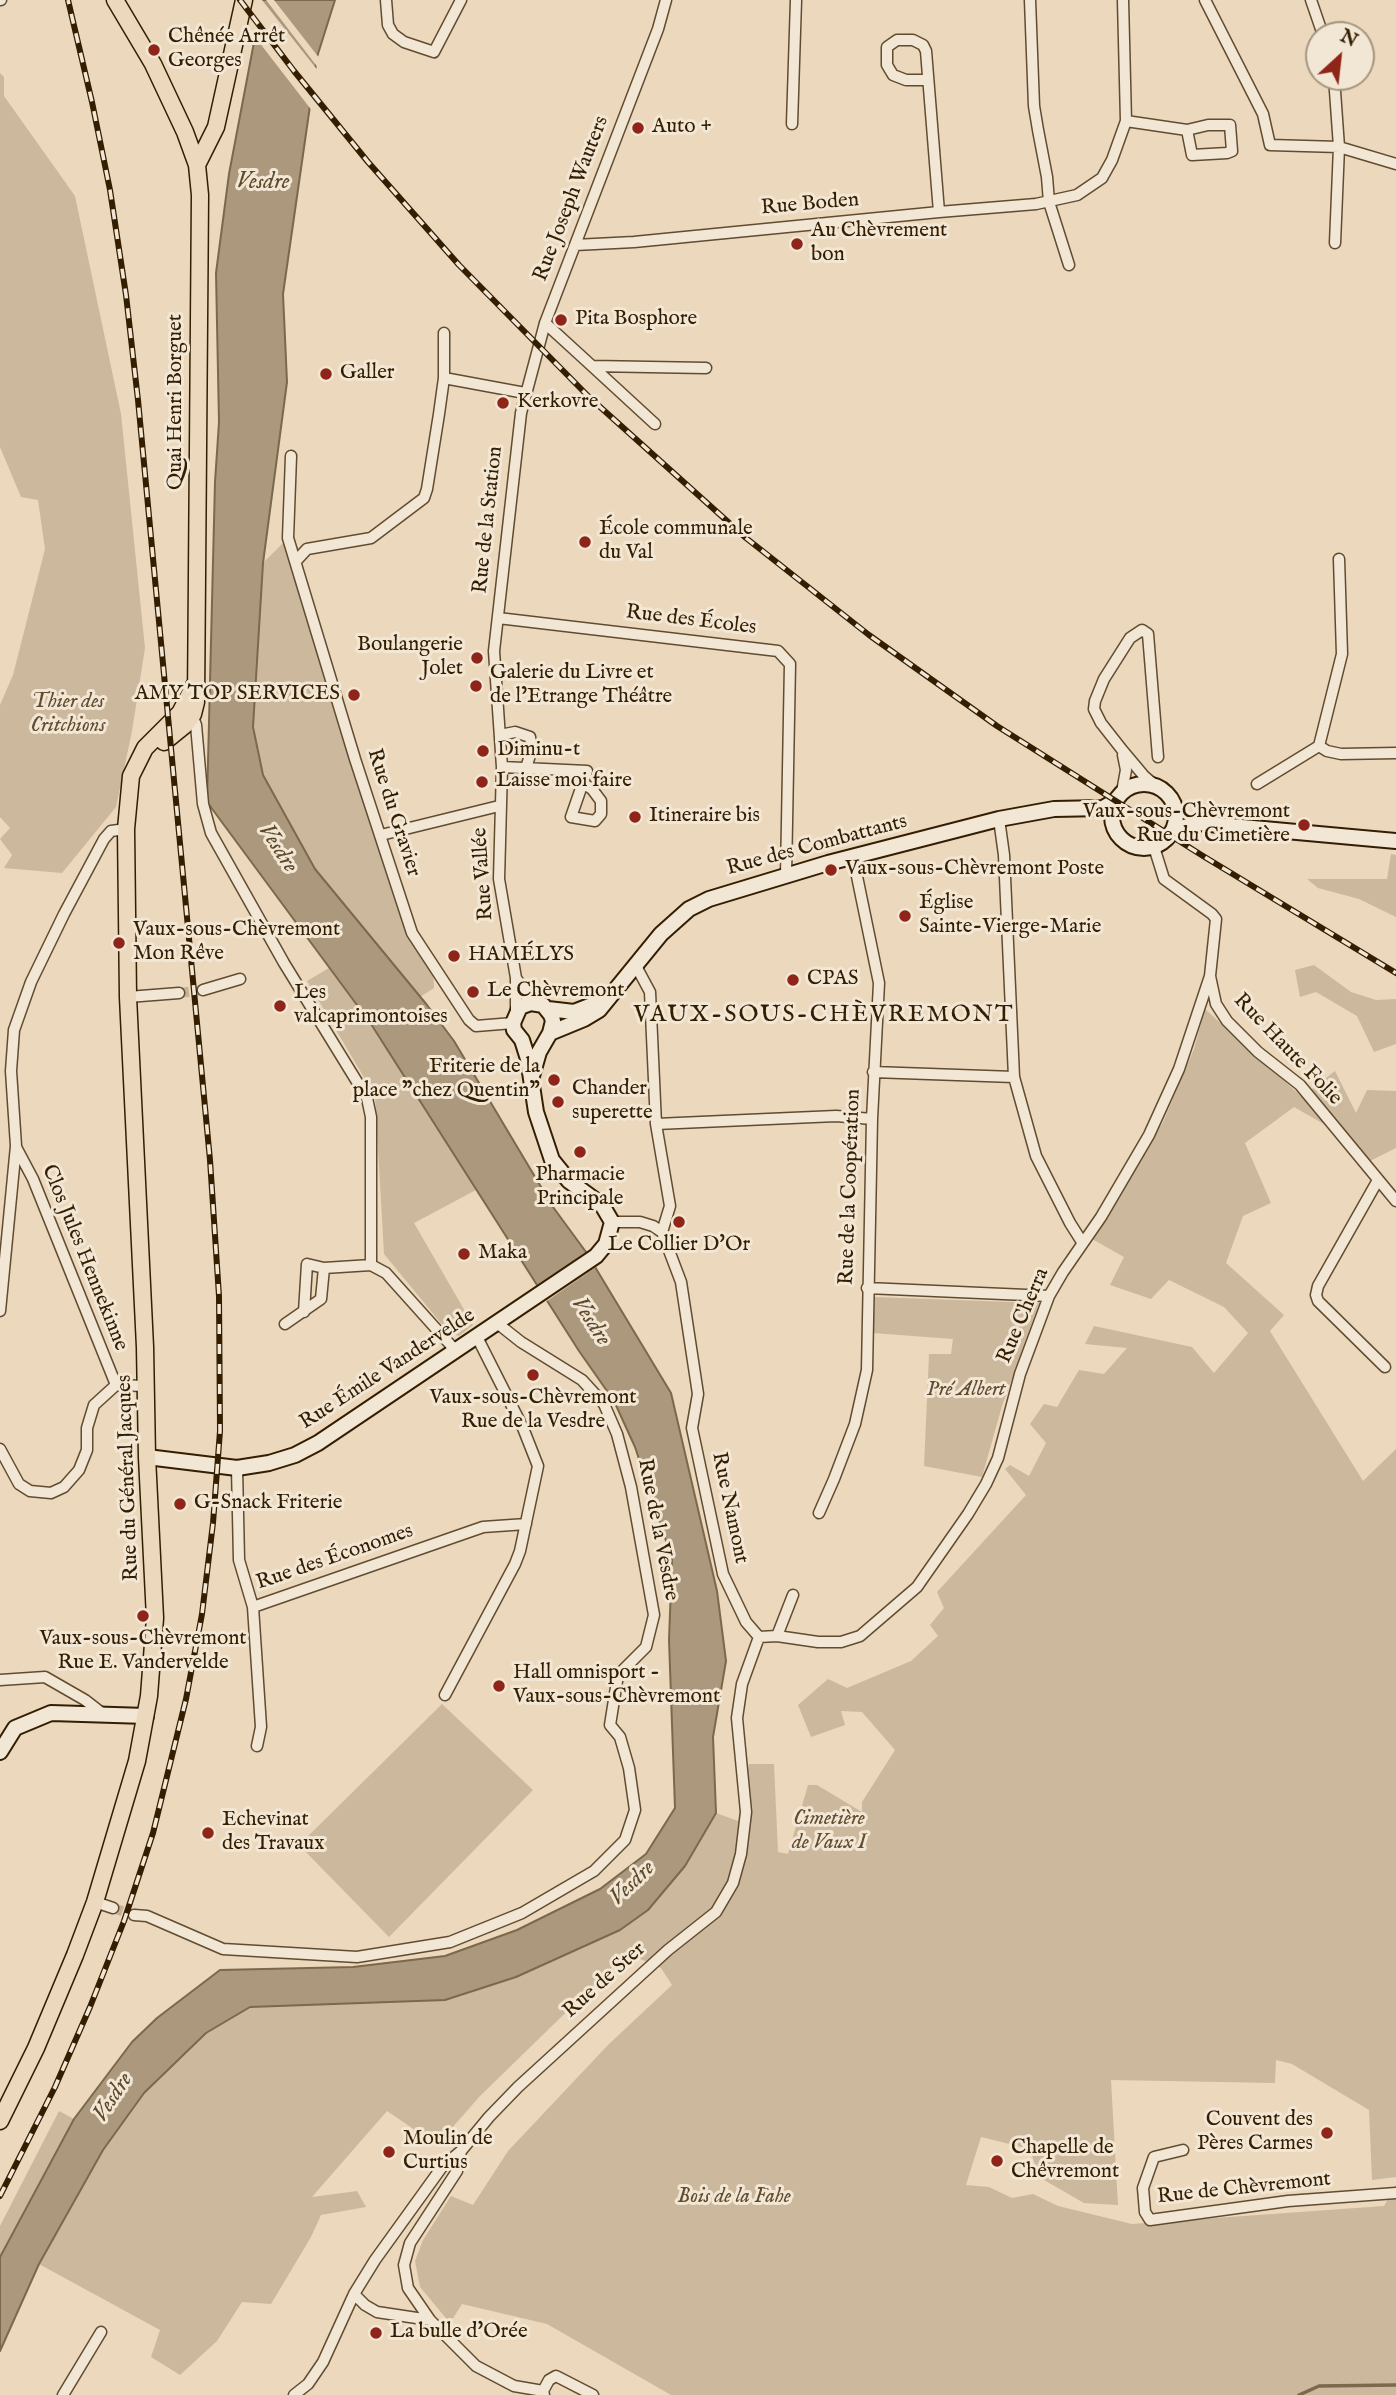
<!DOCTYPE html>
<html>
<head>
<meta charset="utf-8">
<style>
  body { margin:0 }
  #map { position:relative; width:1396px; height:2395px; overflow:hidden; background:#ebd8bd; font-family:"IM FELL English",serif }
  canvas { display:block }
  .north { position:absolute; left:1305px; top:21px; width:70px; height:70px; box-sizing:border-box; background:#f2e6d4; border:2px solid #a69680; border-radius:50%; rotate:27deg; font-size:19px; font-weight:700; line-height:28px; text-align:center; color:#331e01 }
  .north::after { content:''; display:block; margin:auto; width:24px; height:32px; background:#8f2418; clip-path:polygon(50% 0,100% 100%,50% 72%,0 100%) }
</style>
</head>
<body>
<div id="map">
<canvas width="1396" height="2395"></canvas>
<div class="north">N</div>
</div>
<script>
const ctx = document.querySelector('canvas').getContext('2d');
ctx.lineJoin = 'round';
function fill(path, color) {
  ctx.fillStyle = color;
  ctx.fill(path, 'evenodd');
}
function poly(rows) {
  const path = new Path2D();
  for (const r of rows) {
    if (r.length === 3) {
      path.moveTo(r[0] + r[2], r[1]);
      path.arc(r[0], r[1], r[2], 0, 2 * Math.PI);
      continue;
    }
    path.moveTo(r[0], r[1]);
    for (let i = 2; i < r.length; i += 2) path.lineTo(r[i], r[i + 1]);
  }
  return path;
}
function strokePath(path, color, width, dash) {
  ctx.strokeStyle = color;
  ctx.lineWidth = width;
  ctx.lineCap = dash ? 'butt' : 'round';
  ctx.setLineDash(dash || []);
  ctx.stroke(path);
}
function write(font, color, halo, rows, align = 'center') {
  ctx.font = font + ' "IM FELL English",serif';
  ctx.lineWidth = 6;
  ctx.setLineDash([]);
  ctx.textBaseline = 'middle';
  ctx.strokeStyle = halo;
  ctx.fillStyle = color;
  for (const [text, x, y, turn = 0] of rows) {
    ctx.save();
    ctx.translate(x, y);
    ctx.rotate((+turn || 0) * Math.PI / 180);
    ctx.textAlign = isNaN(turn) ? turn : align;
    if (halo) ctx.strokeText(text, 0, 0);
    ctx.fillText(text, 0, 0);
    ctx.restore();
  }
}
const green = poly([
  [0,73,4,77,4,96,75,196,121,414,145,648,132,731,116,807,62,873,4,868,12,855,0,839,10,828,0,817,0,705,13,675,45,549,38,500,21,497,0,447],
  [288,538,412,933,433,967,434,988,420,997,315,869,263,775,253,727,263,563],
  [1391,854,1396,855,1396,917,1359,899,1318,888,1307,879,1387,879],
  [1314,965,1351,992,1376,1000,1396,999,1396,1044,1374,1052,1357,1016,1316,992,1300,997,1295,970],
  [329,968,371,1024,476,1190,414,1223,473,1325,459,1336,449,1333,384,1254,375,1096,307,981],
  [1205,1009,1302,1097,1335,1071,1356,1113,1367,1090,1396,1091,1396,1148,1364,1164,1329,1127,1294,1107,1245,1143,1271,1203,1243,1216,1226,1263,1284,1315,1270,1331,1363,1481,1396,1449,1396,2177,1372,2180,1369,2110,1292,2064,1276,2060,1275,2083,1111,2080,1118,2205,1084,2203,1044,2180,1034,2162,1030,2149,981,2137,966,2185,989,2187,1012,2198,1033,2194,1058,2206,1132,2224,1384,2206,1396,2185,1396,2395,671,2395,547,2324,462,2304,450,2323,420,2287,415,2261,423,2240,451,2196,473,2205,508,2151,608,2045,672,1985,661,1968,627,1953,480,2096,437,2145,387,2111,312,2197,357,2191,366,2207,321,2215,311,2237,271,2304,242,2302,217,2341,180,2375,151,2357,160,2330,39,2264,103,2150,144,2093,206,2033,250,2007,445,2000,516,1977,620,1930,685,1866,716,1813,738,1821,749,1764,774,1764,778,1852,788,1854,808,1785,817,1785,862,1812,862,1802,895,1750,862,1712,841,1711,845,1725,811,1737,798,1705,828,1679,847,1688,911,1661,938,1636,930,1625,944,1608,937,1592,1026,1495,1005,1469,1010,1465,1029,1476,1046,1443,1030,1424,1044,1404,1057,1407,1079,1370,1104,1374,1127,1348,1085,1344,1094,1326,1192,1347,1214,1373,1248,1333,1224,1307,1169,1280,1151,1299,1110,1285,1124,1257,1092,1239,1163,1122,1194,1049],
  [874,1297,1039,1303,1002,1406,982,1477,924,1466,929,1354,951,1354,953,1339,873,1333],
  [442,1704,533,1790,389,1937,299,1845],
  [59,2111,74,2119,0,2257,0,2226]
]);
const water = poly([
  [262,0,335,0,317,57,283,294,287,382,263,563,253,727,263,775,315,869,427,1005,454,1041,553,1207,586,1252,671,1393,717,1591,726,1661,713,1737,716,1813,685,1866,648,1910,620,1930,516,1977,445,2000,250,2007,206,2033,144,2093,103,2150,39,2264,0,2351,0,2257,74,2119,132,2042,157,2018,220,1970,353,1967,445,1956,517,1930,600,1889,646,1854,675,1808,669,1640,672,1559,635,1447,614,1401,579,1351,371,1024,207,802,215,482,219,422,216,273,229,174,262,0]
]);
const pier = poly([
  [259,0,262,0,319,72,313,112,252,33],
  [266,0,274,0,320,59,319,69],
  [586,1252,596,1267,544,1303,534,1287]
]);
const stream = poly([
  [1299,2395,1319,2386,1396,2385]
]);
const streetTunnel = poly([
  [179,993,203,990],
  [113,1908,134,1915]
]);
const street = poly([
  [0,0,1,0],
  [386,0,388,25,393,34,404,42,434,52,461,0],
  [1030,0,1034,106,1038,130,1047,177,1049,202,1069,265],
  [1205,0,1263,114,1270,145,1339,147,1396,164],
  [1311,0,1323,35],
  [1334,77,1339,147,1335,243],
  [928,80,906,80,893,75,887,65,887,47,897,40,913,40,923,45,926,51,939,212],
  [1126,121,1187,130,1192,155,1227,153,1232,151,1230,125,1208,125,1187,130],
  [792,124,796,0],
  [575,245,634,242,939,212,1036,204,1077,195,1102,178,1112,160,1126,121,1123,0],
  [545,323,592,366,706,368],
  [592,366,655,424],
  [444,378,525,393],
  [291,456,288,538,355,759,412,933,469,1020,476,1026,513,1023],
  [296,561,307,549,371,538,424,498,427,489,439,414,444,378,444,333],
  [498,618,778,651,790,664,786,875],
  [191,712,196,725,203,804,211,833,284,963,367,1098,371,1117,371,1265],
  [500,735,515,732,530,737,532,749,526,768],
  [1319,746,1327,751,1341,754,1396,753],
  [502,767,587,771,571,817,595,821,601,814,601,801,592,789,584,784],
  [1257,784,1319,746,1342,654,1339,559],
  [1157,787,1144,776,1123,751,1101,723,1094,709,1095,701,1104,679,1130,638,1142,630,1148,634,1158,757],
  [1122,792,1126,770,1123,755],
  [999,819,1004,855,1014,1077,1036,1156,1070,1223,1082,1242],
  [381,835,499,806],
  [1154,847,1164,879,1212,914,1216,919,1210,976,1216,1004,1227,1021,1258,1052,1300,1085,1396,1201],
  [636,966,650,992,656,1124,670,1206,662,1232],
  [516,978,525,992,538,1003],
  [203,990,240,979],
  [128,997,179,993],
  [516,1012,516,978,499,879,502,767,494,651,521,413,545,323,658,29,666,0],
  [873,1072,1014,1077],
  [656,1124,836,1116,872,1119],
  [16,1147,33,1179,116,1385],
  [1378,1180,1318,1286,1316,1295,1318,1301,1385,1367],
  [612,1222,640,1222,653,1226,662,1232],
  [662,1232,681,1282,698,1394,692,1428,723,1574,746,1622,759,1637],
  [371,1265,386,1273,456,1351],
  [867,1288,1049,1296],
  [0,1311,16,1146,11,1071,14,1030,31,982,64,914,104,839,111,831,126,829],
  [304,1312,307,1264,324,1268,371,1265],
  [285,1324,321,1299,324,1268],
  [0,1449,19,1484,30,1491,51,1493,64,1487,79,1470,87,1450,87,1428,94,1405,116,1385,145,1386],
  [237,1468,239,1560,253,1607,483,1527,526,1524],
  [819,1513,834,1479,855,1424,867,1370,872,1119,879,983,853,857],
  [253,1607,261,1727,257,1746],
  [777,1636,793,1595],
  [759,1637,777,1636,818,1642,841,1642,860,1636,917,1587,968,1514,986,1484,998,1458,1020,1374,1049,1296,1063,1272,1101,1217,1149,1135,1179,1069,1210,976],
  [0,1680,45,1677,85,1700,103,1714],
  [445,1695,515,1564,520,1551,538,1466,523,1428,477,1337],
  [95,1902,113,1908],
  [134,1915,147,1916,223,1949,357,1957,450,1942,522,1913,594,1871,625,1840,635,1810,629,1768,620,1737,610,1725,618,1675,646,1647,654,1615,631,1487,617,1434,604,1404,582,1380,521,1342,497,1323],
  [1183,2150,1154,2157,1143,2188,1145,2212,1150,2220,1288,2201,1396,2193],
  [461,2151,457,2171,410,2243,404,2265,408,2288,430,2320,476,2366,514,2386,543,2391,544,2395],
  [354,2294,365,2305,377,2312,430,2320],
  [543,2391,549,2380,556,2376,593,2395],
  [63,2395,101,2332],
  [294,2395,308,2384,323,2362,354,2294,375,2260,442,2167,461,2151,489,2117,518,2087,668,1950,716,1912,733,1883,741,1854,746,1812,737,1718,742,1684,759,1637]
]);
const secondary = poly([
  [1144,816,32],
  [1174,830,1198,823,1396,841],
  [548,1009,574,1012,597,1003],
  [550,1033,584,1019,599,1010,661,934,689,909,709,899,828,863,999,819,1054,809,1103,808,1115,801],
  [147,1457,237,1468,269,1463,295,1455,318,1443,596,1256,606,1244,612,1222,602,1205,569,1181,552,1160,536,1112,528,1059,522,1040,514,1030,513,1023,520,1007,531,1003,543,1005,551,1015,553,1021,550,1033,539,1052,532,1076],
  [0,1752,15,1728,51,1713,146,1716]
]);
const primary = poly([
  [115,0,153,64,185,132,197,165],
  [164,742,185,725,193,714,196,702,200,195,197,165,216,127,244,0],
  [0,2121,36,2048,75,1955,95,1902,137,1761,149,1696,155,1618,147,1457,145,1347,128,997,126,829,131,776,145,748,180,713,196,682]
]);
const rail = poly([
  [240,0,294,71,368,162,459,265,589,397,746,538,869,635,997,726,1203,856,1396,973],
  [0,2196,55,2087,90,2007,124,1921,153,1833,186,1699,202,1614,213,1523,220,1431,219,1296,210,1160,138,400,126,295,110,190,92,102,68,0]
]);
const markers = [
  [154,50,7,"#8f2418"],
  [638,128,7,"#8f2418"],
  [797,244,7,"#8f2418"],
  [561,320,7,"#8f2418"],
  [326,374,7,"#8f2418"],
  [503,403,7,"#8f2418"],
  [585,542,7,"#8f2418"],
  [477,658,7,"#8f2418"],
  [476,686,7,"#8f2418"],
  [354,695,7,"#8f2418"],
  [483,751,7,"#8f2418"],
  [482,782,7,"#8f2418"],
  [635,817,7,"#8f2418"],
  [1304,825,7,"#8f2418"],
  [831,870,7,"#8f2418"],
  [905,916,7,"#8f2418"],
  [119,943,7,"#8f2418"],
  [454,956,7,"#8f2418"],
  [793,980,7,"#8f2418"],
  [473,992,7,"#8f2418"],
  [280,1006,7,"#8f2418"],
  [554,1080,7,"#8f2418"],
  [558,1102,7,"#8f2418"],
  [580,1152,7,"#8f2418"],
  [679,1222,7,"#8f2418"],
  [464,1254,7,"#8f2418"],
  [533,1375,7,"#8f2418"],
  [180,1504,7,"#8f2418"],
  [143,1616,7,"#8f2418"],
  [499,1686,7,"#8f2418"],
  [208,1833,7,"#8f2418"],
  [1327,2133,7,"#8f2418"],
  [389,2152,7,"#8f2418"],
  [997,2161,7,"#8f2418"],
  [376,2333,7,"#8f2418"]
];
const poiNames = [
  ["Chênée Arrêt",168,38],
  ["Georges",168,62],
  ["Auto +",652,128],
  ["Au Chèvrement",811,232],
  ["bon",811,256],
  ["Pita Bosphore",575,320],
  ["Galler",340,374],
  ["Kerkovre",517,403],
  ["École communale",599,530],
  ["du Val",599,554],
  ["Boulangerie",463,646,"right"],
  ["Jolet",463,670,"right"],
  ["Galerie du Livre et",490,674],
  ["de l’Etrange Théâtre",490,698],
  ["AMY TOP SERVICES",340,695,"right"],
  ["Diminu-t",497,751],
  ["Laisse moi faire",496,782],
  ["Vaux-sous-Chèvremont",1290,813,"right"],
  ["Rue du Cimetière",1290,837,"right"],
  ["Itineraire bis",649,817],
  ["Vaux-sous-Chèvremont Poste",845,870],
  ["Église",919,904],
  ["Sainte-Vierge-Marie",919,928],
  ["Vaux-sous-Chèvremont",133,931],
  ["Mon Rêve",133,955],
  ["HAMÉLYS",468,956],
  ["CPAS",807,980],
  ["Le Chèvremont",487,992],
  ["Les",294,994],
  ["valcaprimontoises",294,1018],
  ["Friterie de la",540,1068,"right"],
  ["place \"chez Quentin\"",540,1092,"right"],
  ["Chander",572,1090],
  ["superette",572,1114],
  ["Pharmacie",580,1176,"center"],
  ["Principale",580,1200,"center"],
  ["Le Collier D'Or",679,1246,"center"],
  ["Maka",478,1254],
  ["Vaux-sous-Chèvremont",533,1399,"center"],
  ["Rue de la Vesdre",533,1423,"center"],
  ["G-Snack Friterie",194,1504],
  ["Vaux-sous-Chèvremont",143,1640,"center"],
  ["Rue E. Vandervelde",143,1664,"center"],
  ["Hall omnisport -",513,1674],
  ["Vaux-sous-Chèvremont",513,1698],
  ["Echevinat",222,1821],
  ["des Travaux",222,1845],
  ["Couvent des",1313,2121,"right"],
  ["Pères Carmes",1313,2145,"right"],
  ["Moulin de",403,2140],
  ["Curtius",403,2164],
  ["Chapelle de",1011,2149],
  ["Chêvremont",1011,2173],
  ["La bulle d'Orée",390,2333]
];
const streetNames = [
  ["Rue Joseph Wauters",572,199,-69],
  ["Rue Boden",810,205,-5],
  ["Quai Henri Borguet",177,402,-90],
  ["Rue de la Station",489,520,-84],
  ["Rue des Écoles",691,621,7],
  ["Rue du Gravier",393,813,72],
  ["Rue des Combattants",817,846,-15],
  ["Rue Vallée",484,874,-94],
  ["Rue Haute Folie",1287,1050,46],
  ["Rue de la Coopération",851,1187,-88],
  ["Clos Jules Hennekinne",84,1258,68],
  ["Rue Cherra",1024,1316,-67],
  ["Rue Émile Vandervelde",388,1370,-33],
  ["Rue du Général Jacques",129,1478,-92],
  ["Rue Namont",729,1508,78],
  ["Rue de la Vesdre",657,1530,79],
  ["Rue des Économes",335,1558,-19],
  ["Rue de Ster",605,1981,-42],
  ["Rue de Chèvremont",1244,2189,-6]
];
const parkNames = [
  ["Thier des",68,703],
  ["Critchions",68,727],
  ["Pré Albert",966,1391],
  ["Cimetière",829,1820],
  ["de Vaux I",829,1844],
  ["Bois de la Fahe",734,2198]
];
const waterNames = [
  ["Vesdre",263,183],
  ["Vesdre",277,849,57],
  ["Vesdre",590,1322,57],
  ["Vesdre",633,1884,-44],
  ["Vesdre",114,2098,-57]
];
const quarterNames = [
  ["VAUX-SOUS-CHÈVREMONT",824,1016]
];
fill(green, '#ccb89d');
fill(water, '#ac997d');
strokePath(water, '#7c684b', 2);
fill(pier, '#ebd8bd');
strokePath(stream, '#7c684b', 3.5);
strokePath(streetTunnel, '#c6b397', 10, [10, 5]);
strokePath(street, '#614c30', 13);
strokePath(secondary, '#331e01', 18);
strokePath(primary, '#331e01', 19);
strokePath(street, '#f2e6d4', 10);
strokePath(secondary, '#f2e6d4', 14);
strokePath(primary, '#ebd8bd', 16);
strokePath(rail, '#331e01', 6);
strokePath(rail, '#f2e6d4', 3.5, [10]);
for (const [x, y, r, color] of markers) {
  const dot = new Path2D();
  dot.arc(x, y, r, 0, 2 * Math.PI);
  ctx.fillStyle = color;
  ctx.fill(dot);
  strokePath(dot, '#f2e6d4', 2.5);
}
write('21px', '#331e01', '#f2e6d4', poiNames, 'left');
write('21px', '#331e01', '#f2e6d4', streetNames);
write('italic 21px', '#614c30', '#f2e6d4', parkNames);
write('italic 23px', '#5d492c', '#f2e6d4', waterNames);
ctx.letterSpacing = '2px';
write('24px', '#331e01', '#f2e6d4', quarterNames);
ctx.letterSpacing = '0px';
</script>
</body>
</html>
